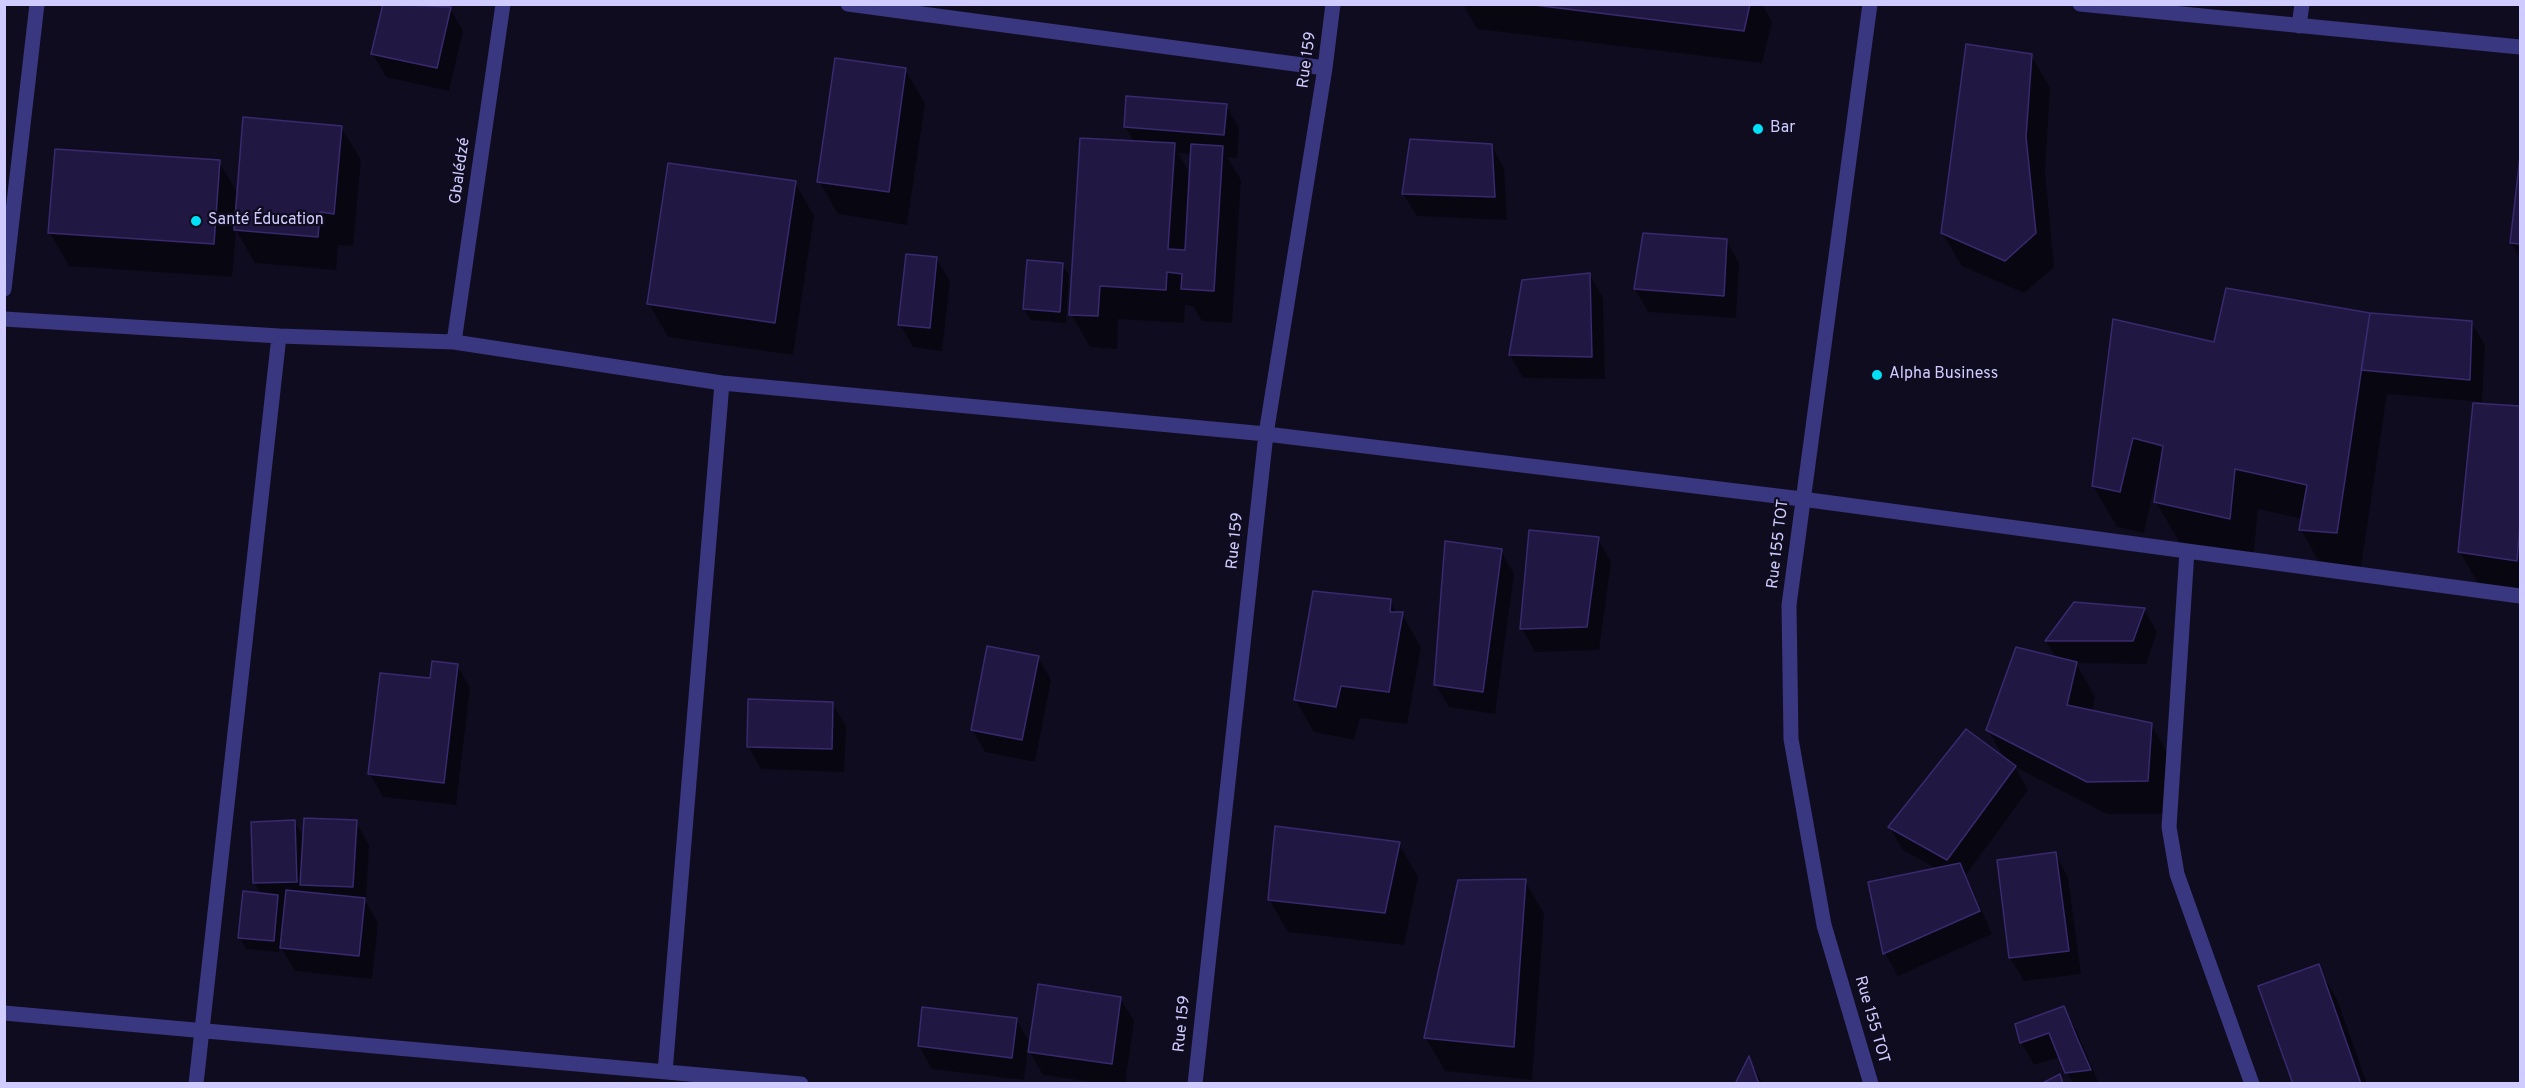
<!DOCTYPE html>
<html>
<head>
<meta charset="utf-8">
<style>
  body { margin:0 }
  #map { position:relative; width:2525px; height:1088px; overflow:hidden; background:#100c20; font-family:Overpass,sans-serif }
  canvas { display:block }
  .frame { position:absolute; inset:0; border:6px solid #d1ccff; pointer-events:none }
</style>
</head>
<body>
<div id="map">
<canvas width="2525" height="1088"></canvas>
<div class="frame"></div>
</div>
<script>
const ctx = document.querySelector('canvas').getContext('2d');
ctx.lineJoin = 'round';
function fill(path, color) {
  ctx.fillStyle = color;
  ctx.fill(path, 'evenodd');
}
function poly(rows) {
  const path = new Path2D();
  for (const r of rows) {
    path.moveTo(r[0], r[1]);
    for (let i = 2; i < r.length; i += 2) path.lineTo(r[i], r[i + 1]);
  }
  return path;
}
function strokePath(path, color, width, dash) {
  ctx.strokeStyle = color;
  ctx.lineWidth = width;
  ctx.lineCap = dash ? 'butt' : 'round';
  ctx.setLineDash(dash || []);
  ctx.stroke(path);
}
function write(font, color, halo, rows, align = 'center') {
  ctx.font = font + ' Overpass,sans-serif';
  ctx.lineWidth = 4.5;
  ctx.setLineDash([]);
  ctx.textBaseline = 'middle';
  ctx.strokeStyle = halo;
  ctx.fillStyle = color;
  for (const [text, x, y, turn = 0] of rows) {
    ctx.save();
    ctx.translate(x, y);
    ctx.rotate((+turn || 0) * Math.PI / 180);
    ctx.textAlign = isNaN(turn) ? turn : align;
    if (halo) ctx.strokeText(text, 0, 0);
    ctx.fillText(text, 0, 0);
    ctx.restore();
  }
}
const shadow = poly([
  [384,4,434,4,450,8,463,31,449,91,386,77,373,54],
  [1463,4,1762,4,1772,22,1762,63,1477,29],
  [2031,55,2050,88,2045,171,2054,267,2024,293,1962,266,1942,233],
  [905,70,925,103,907,225,838,214,819,181],
  [1226,105,1239,128,1237,158,1227,157,1241,180,1232,323,1202,321,1193,306,1185,305,1184,323,1118,319,1117,349,1090,347,1071,314,1135,143,1125,127],
  [1178,153,1192,154,1190,174],
  [341,127,361,160,353,246,338,245,336,270,255,263,236,230,232,277,69,266,50,233,219,162,239,195],
  [1491,145,1504,168,1507,220,1417,216,1403,194],
  [2520,169,2520,259,2511,242],
  [795,183,814,216,793,355,668,337,649,304],
  [1726,240,1739,263,1736,318,1648,312,1635,289],
  [936,258,950,281,942,351,913,347,900,324],
  [1062,264,1069,275,1066,323,1031,320,1024,309],
  [1590,275,1603,298,1605,379,1523,378,1510,355,1523,282],
  [2369,314,2471,322,2485,345,2482,402,2387,394,2360,573,2324,571,2301,530,2303,519,2258,509,2253,559,2180,543,2156,502,2159,479,2156,478,2144,533,2117,527,2093,486,2115,321,2215,344],
  [2475,405,2520,408,2520,591,2479,585,2460,552],
  [1598,539,1611,562,1599,650,1535,652,1522,629],
  [1501,551,1514,574,1495,714,1449,707,1435,684],
  [1390,601,1397,614,1402,614,1421,647,1407,724,1360,718,1354,740,1314,732,1295,699],
  [2144,609,2157,632,2146,664,2076,663,2095,697,2092,712,2151,724,2170,757,2166,814,2107,814,2015,767,2028,790,1966,875,1992,934,1898,976,1885,953,1937,869,1903,850,1890,828,2005,759,1988,730,2057,659,2046,641],
  [1038,657,1051,680,1035,762,985,752,972,729],
  [457,665,470,688,456,805,383,797,370,774,432,679],
  [832,703,846,726,844,772,761,769,748,746],
  [294,821,304,838,356,822,369,845,366,902,378,923,372,979,295,971,280,946,279,952,246,949,240,938,261,894,254,882],
  [1399,844,1418,877,1404,945,1288,932,1269,899],
  [2055,854,2068,877,2081,974,2024,981,2010,958],
  [1525,881,1544,914,1532,1080,1445,1071,1426,1038],
  [2318,966,2337,999,2367,1084,2294,1084],
  [1120,998,1134,1021,1125,1084,1105,1084,1043,1075,1028,1049,1024,1080,932,1069,919,1046,924,1009,1016,1019,1031,1045],
  [2063,1007,2076,1030,2099,1084,2073,1084,2059,1057,2034,1065,2021,1042],
  [1749,1059,1763,1084,1736,1084]
]);
const building = poly([
  [383,4,451,7,437,68,371,54,383,4],
  [1526,4,1750,4,1744,31,1526,4],
  [1966,44,2032,54,2026,137,2036,233,2005,261,1941,233,1966,44],
  [835,58,906,68,889,192,817,182,835,58],
  [1126,96,1227,104,1224,135,1124,127,1126,96],
  [243,117,342,126,334,214,320,212,318,237,234,230,243,117],
  [1080,138,1175,143,1168,249,1185,250,1191,144,1223,146,1214,291,1181,289,1182,274,1167,272,1166,290,1100,286,1098,316,1069,315,1080,138],
  [1410,139,1492,144,1495,197,1402,194,1410,139],
  [55,149,220,160,214,244,48,233,55,149],
  [2520,157,2520,244,2510,243,2520,157],
  [668,163,796,181,775,323,647,304,668,163],
  [1643,233,1727,239,1724,296,1634,289,1643,233],
  [906,254,937,257,930,328,898,325,906,254],
  [1027,260,1063,263,1060,312,1023,309,1027,260],
  [1590,273,1592,357,1509,355,1522,280,1590,273],
  [2226,288,2370,313,2337,533,2299,530,2307,485,2235,469,2230,519,2154,502,2163,446,2133,438,2120,492,2092,486,2113,319,2214,342,2226,288],
  [2370,313,2472,321,2470,380,2361,370,2370,313],
  [2473,403,2520,406,2520,523,2517,561,2458,552,2473,403],
  [1529,530,1599,537,1587,627,1520,629,1529,530],
  [1445,541,1502,549,1483,692,1434,685,1445,541],
  [1313,591,1391,599,1390,612,1403,612,1389,692,1341,686,1336,707,1294,700,1313,591],
  [2074,602,2145,608,2133,641,2045,641,2074,602],
  [987,646,1039,656,1022,740,971,730,987,646],
  [2016,647,2077,662,2067,705,2152,723,2148,781,2087,782,1986,730,2016,647],
  [432,661,458,664,444,783,368,774,380,673,430,678,432,661],
  [748,699,833,702,832,749,747,747,748,699],
  [1966,729,2016,766,1947,860,1888,827,1966,729],
  [304,818,357,820,353,887,300,885,304,818],
  [295,820,297,882,253,883,251,822,295,820],
  [1275,826,1400,842,1385,913,1268,900,1275,826],
  [2056,852,2069,951,2009,958,1997,860,2056,852],
  [1960,863,1980,911,1883,954,1868,882,1960,863],
  [1526,879,1514,1047,1424,1038,1458,880,1526,879],
  [286,890,365,898,359,956,280,948,286,890],
  [243,891,278,895,274,941,238,938,243,891],
  [2319,964,2361,1084,2293,1084,2258,986,2319,964],
  [1038,984,1121,997,1112,1064,1028,1052,1038,984],
  [2064,1006,2077,1038,2091,1070,2065,1073,2049,1033,2020,1043,2015,1024,2064,1006],
  [922,1007,1017,1018,1012,1058,918,1046,922,1007],
  [1749,1056,1759,1084,1735,1084,1749,1056],
  [2060,1074,2063,1084,2041,1084,2060,1074]
]);
const street = poly([
  [848,4,1325,68],
  [1870,4,1789,605,1791,739,1824,925,1871,1084],
  [2080,4,2520,47],
  [2299,26,2302,4],
  [4,289,37,4],
  [4,319,279,336,454,342,722,383,1266,434,1802,499,2520,596],
  [454,342,503,4],
  [2187,551,2169,827,2177,874,2252,1084],
  [4,1013,801,1084],
  [665,1072,722,383],
  [196,1084,279,336],
  [1195,1084,1266,434,1325,68,1333,4]
]);
const markers = [
  [1758,129,6,"#00e1f7"],
  [196,221,6,"#00e1f7"],
  [1877,375,6,"#00e1f7"]
];
const streetNames = [
  ["Rue 159",1308,60,-82],
  ["Gbalédzé",461,171,-82],
  ["Rue 159",1236,541,-84],
  ["Rue 155 TOT",1779,544,-83],
  ["Rue 155 TOT",1871,1020,74],
  ["Rue 159",1183,1024,-84]
];
const poiNames = [
  ["Bar",1770,129],
  ["Santé Éducation",208,221],
  ["Alpha Business",1889,375]
];
fill(shadow, '#0007');
fill(building, '#201842');
strokePath(building, '#372a6e', 1.5);
strokePath(street, '#393780', 15);
for (const [x, y, r, color] of markers) {
  const dot = new Path2D();
  dot.arc(x, y, r, 0, 2 * Math.PI);
  ctx.fillStyle = color;
  ctx.fill(dot);
  strokePath(dot, '#100c20', 2);
}
write('16px', '#d1ccff', '#100c20', streetNames);
write('16px', '#d1ccff', '#100c20', poiNames, 'left');
</script>
</body>
</html>
